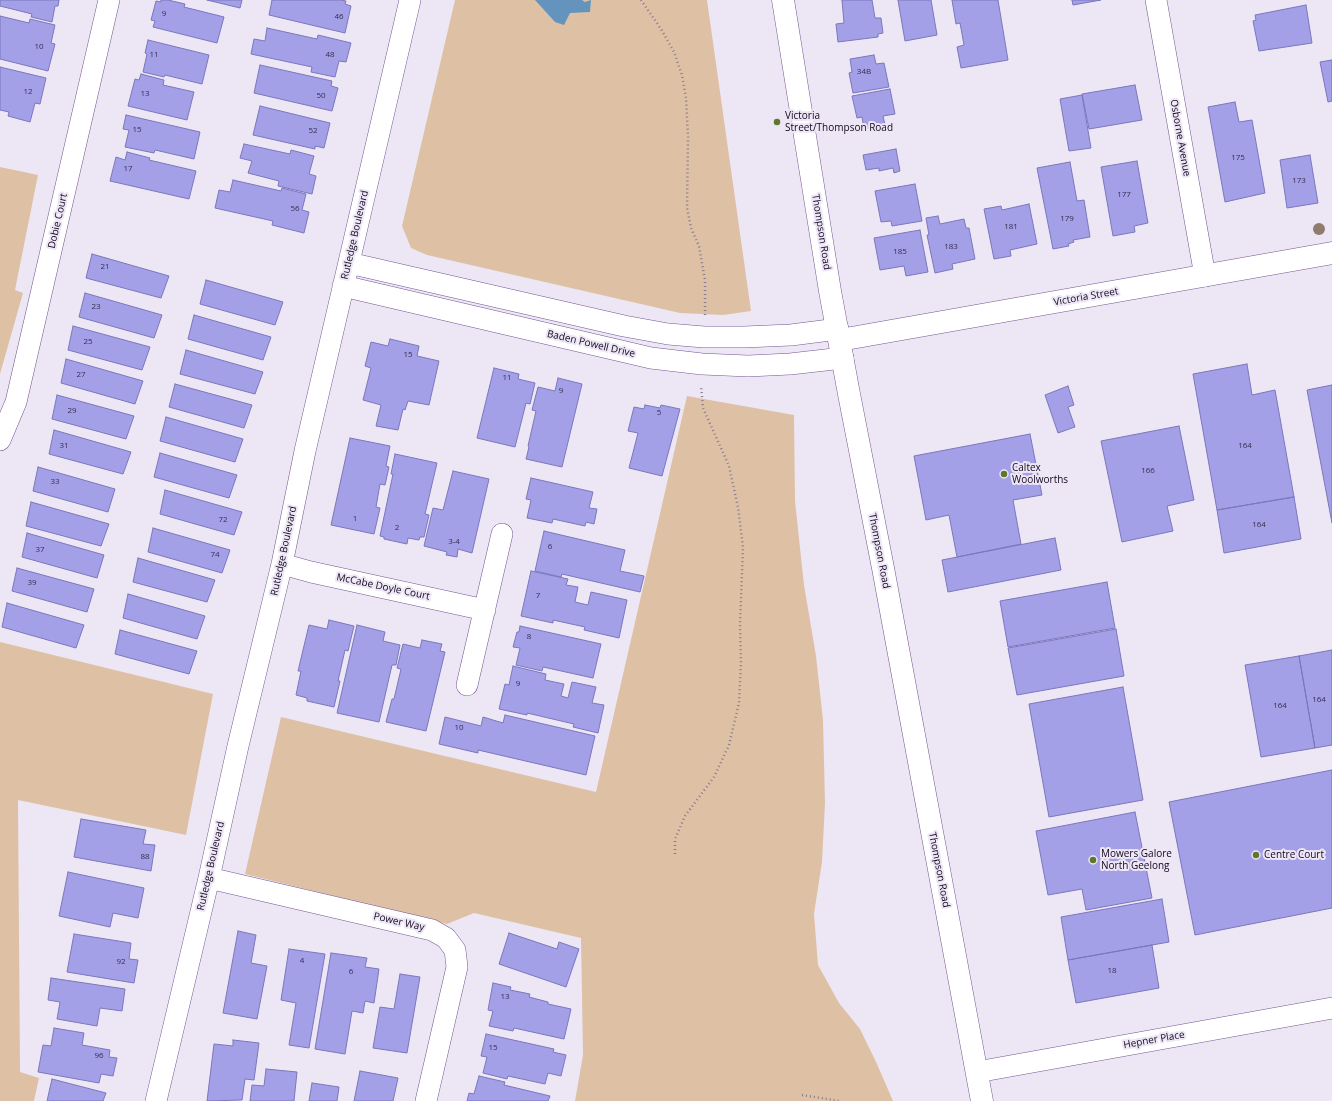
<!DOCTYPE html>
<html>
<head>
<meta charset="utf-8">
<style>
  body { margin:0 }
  canvas { display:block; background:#ede6f5 }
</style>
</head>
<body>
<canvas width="1332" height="1101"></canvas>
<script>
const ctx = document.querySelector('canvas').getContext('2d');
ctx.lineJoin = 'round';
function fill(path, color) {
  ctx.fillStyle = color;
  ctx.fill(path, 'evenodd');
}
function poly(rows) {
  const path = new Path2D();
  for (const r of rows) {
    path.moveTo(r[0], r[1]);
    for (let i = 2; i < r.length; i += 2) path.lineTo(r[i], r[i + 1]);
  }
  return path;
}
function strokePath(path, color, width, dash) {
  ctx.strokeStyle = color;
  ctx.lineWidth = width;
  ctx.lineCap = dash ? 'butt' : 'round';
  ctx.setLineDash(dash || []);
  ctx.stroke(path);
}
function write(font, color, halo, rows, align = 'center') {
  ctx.font = font + ' "Open Sans",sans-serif';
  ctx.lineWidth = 4;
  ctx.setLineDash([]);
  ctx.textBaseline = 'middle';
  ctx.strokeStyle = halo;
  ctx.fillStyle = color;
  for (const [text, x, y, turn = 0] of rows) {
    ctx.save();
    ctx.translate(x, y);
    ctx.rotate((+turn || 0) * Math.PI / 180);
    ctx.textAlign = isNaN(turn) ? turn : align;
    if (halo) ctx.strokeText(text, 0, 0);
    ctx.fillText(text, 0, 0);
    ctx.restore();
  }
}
const green = poly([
  [455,0,707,0,751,311,723,315,680,313,427,255,411,248,402,226],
  [0,167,38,175,15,290,23,293,0,374],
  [687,396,794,415,795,501,804,585,816,656,823,720,825,803,822,862,814,914,818,965,839,1003,860,1029,877,1064,893,1101,575,1101,583,1055,581,938,474,913,447,924,245,874,281,717,596,792],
  [0,642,213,694,186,835,18,800,20,1072,39,1078,34,1101,0,1101]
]);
const water = poly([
  [535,0,582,0,585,2,591,0,590,12,570,13,564,25,555,22]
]);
const building = poly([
  [0,0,59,0,58,6,55,6,52,22,31,17,32,14,0,6,0,0],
  [161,0,168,0,185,4,184,7,224,17,217,43,153,27,155,21,151,20,156,1,161,2,161,0],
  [207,0,242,0,240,8,207,0],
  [272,0,341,0,346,1,345,4,351,6,345,33,269,15,272,0],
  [842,0,872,0,875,18,881,18,883,33,878,34,878,37,838,42,836,24,844,23,842,0],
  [898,0,931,0,937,35,905,41,898,0],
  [952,0,998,0,1008,60,961,68,957,47,964,45,960,23,956,24,952,0],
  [1072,0,1101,0,1073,5,1072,0],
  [1306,5,1312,43,1259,51,1253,21,1256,20,1255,15,1306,5],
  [0,16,29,23,30,19,55,25,51,43,55,44,48,71,0,59,0,16],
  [267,28,317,39,318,35,351,43,346,62,339,61,335,77,311,72,312,67,251,54,254,39,265,41,267,28],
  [148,40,209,55,202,84,165,75,164,77,143,72,147,54,145,53,148,40],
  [874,55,876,64,884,63,889,87,853,93,849,73,852,72,850,59,874,55],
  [1332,60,1332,101,1328,102,1320,62,1332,60],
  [260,65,332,81,331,86,338,88,332,111,254,93,260,65],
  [0,67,46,78,40,104,35,103,30,122,8,116,9,112,0,110,0,67],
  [141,74,164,80,163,85,194,92,187,120,128,106,135,79,139,80,141,74],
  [1135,85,1142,120,1089,129,1082,94,1135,85],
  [890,89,895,114,883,116,885,125,864,129,862,117,857,118,852,96,890,89],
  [1082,95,1091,148,1069,151,1060,99,1082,95],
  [1235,102,1239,122,1252,120,1265,193,1225,202,1208,107,1235,102],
  [260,106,330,123,324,148,315,146,315,149,253,135,260,106],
  [126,115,200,132,194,159,155,150,154,153,125,147,129,130,123,129,126,115],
  [244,144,290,154,291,150,314,156,309,174,316,176,312,194,278,186,279,181,248,173,252,161,240,158,244,144],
  [896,149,900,171,894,173,893,168,879,171,879,168,866,170,863,155,896,149],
  [127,152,150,158,149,160,196,171,189,199,110,181,116,157,125,160,127,152],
  [1310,155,1318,203,1287,208,1280,160,1310,155],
  [1137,161,1148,223,1134,226,1135,232,1113,236,1101,167,1137,161],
  [1070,162,1077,201,1084,200,1090,237,1073,240,1074,242,1068,244,1069,246,1053,249,1037,168,1070,162],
  [233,180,281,191,282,188,306,194,302,210,309,212,304,233,272,225,273,221,215,208,219,190,230,192,233,180],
  [915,184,922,221,892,226,891,221,881,222,875,191,915,184],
  [1029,204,1037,244,1010,250,1011,256,994,259,984,209,1001,206,1002,210,1029,204],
  [938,216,940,224,964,219,966,228,969,228,975,259,952,264,953,269,935,273,927,235,929,235,926,218,938,216],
  [920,230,928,272,906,276,904,266,880,270,874,238,920,230],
  [92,254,169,276,161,298,86,278,92,254],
  [206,280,283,302,275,325,200,304,206,280],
  [85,293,162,315,154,338,79,317,85,293],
  [194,315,271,337,263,360,188,339,194,315],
  [73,326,150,347,142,370,68,350,73,326],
  [390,339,419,346,417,356,439,361,429,405,408,401,405,410,403,409,398,430,376,426,381,405,363,400,371,368,365,366,371,342,388,346,390,339],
  [186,350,263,372,255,394,180,374,186,350],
  [66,359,143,381,135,404,61,383,66,359],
  [1247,364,1252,395,1275,390,1294,497,1217,510,1193,374,1247,364],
  [494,368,519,374,518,379,535,383,530,404,526,403,515,447,477,438,494,368],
  [558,378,582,384,562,467,526,459,529,447,528,446,536,411,532,410,538,387,555,391,558,378],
  [175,384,252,405,244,428,169,407,175,384],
  [1332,385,1332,523,1307,390,1332,385],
  [1068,386,1074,405,1068,407,1075,427,1058,433,1045,395,1068,386],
  [57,395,134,416,126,439,52,419,57,395],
  [645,405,660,408,661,405,680,409,662,476,629,468,638,433,628,431,634,407,644,409,645,405],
  [166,417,243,439,235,462,160,441,166,417],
  [1179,426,1194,500,1167,506,1173,531,1122,542,1101,441,1179,426],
  [54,430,131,452,123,474,49,454,54,430],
  [1030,434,1042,495,1013,500,1021,544,957,557,949,515,926,520,914,456,1030,434],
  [350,438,390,446,386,466,389,467,385,485,380,484,376,507,380,508,374,534,331,525,350,438],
  [160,453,237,475,229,498,154,477,160,453],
  [395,454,437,463,425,514,429,515,424,537,420,537,419,540,408,538,407,544,384,539,384,537,380,536,393,474,391,474,395,454],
  [38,467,115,489,108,512,33,491,38,467],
  [453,471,489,479,472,553,458,549,457,557,446,555,447,552,424,546,433,508,443,510,453,471],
  [531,478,593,492,589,508,597,509,594,524,586,522,585,526,553,519,552,523,527,518,531,500,526,499,531,478],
  [165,490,242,512,234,535,160,514,165,490],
  [1294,497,1301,539,1224,553,1217,510,1294,497],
  [31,502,109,524,101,546,26,526,31,502],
  [153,528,230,550,222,573,148,552,153,528],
  [544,531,625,550,620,571,644,576,640,592,562,574,561,577,535,571,544,531],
  [27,533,104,555,97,578,22,557,27,533],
  [1055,538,1061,570,948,592,942,560,1055,538],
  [138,558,215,580,207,602,133,582,138,558],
  [17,568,94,589,87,612,12,591,17,568],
  [531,571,568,579,566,585,578,587,575,602,588,605,591,592,627,600,619,638,584,630,585,627,553,620,553,623,521,616,531,571],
  [1107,582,1115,628,1008,647,1000,601,1107,582],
  [128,594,205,616,197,639,123,618,128,594],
  [7,603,84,625,76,648,2,627,7,603],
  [329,620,354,626,348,651,345,650,338,681,340,681,334,707,307,701,307,698,296,695,301,671,298,671,309,625,327,629,329,620],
  [357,625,385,632,383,641,400,645,396,665,392,665,379,722,337,713,357,625],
  [520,626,601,644,593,678,543,667,542,671,516,665,520,648,513,647,517,632,519,632,520,626],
  [1116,629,1124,676,1017,695,1008,648,1116,629],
  [120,630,197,651,189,674,115,654,120,630],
  [422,640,442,644,440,651,445,652,426,731,386,722,392,699,394,699,401,669,397,668,403,644,420,648,422,640],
  [1332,650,1332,745,1315,748,1299,656,1332,650],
  [1299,656,1315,748,1261,757,1245,665,1299,656],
  [513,666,546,674,545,680,564,684,561,696,568,698,572,682,596,687,592,703,604,705,598,733,573,727,574,724,527,713,527,715,499,709,505,684,509,685,513,666],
  [1123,687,1143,800,1049,817,1029,704,1123,687],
  [505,715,595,736,586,775,478,750,478,753,439,744,445,717,481,726,483,717,503,723,505,715],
  [1332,770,1332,908,1195,935,1169,802,1332,770],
  [1135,812,1152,898,1086,910,1082,889,1048,895,1036,831,1135,812],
  [81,819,146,830,143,844,155,845,151,871,74,857,81,819],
  [68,872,144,888,138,918,113,913,110,927,59,916,68,872],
  [1162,899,1169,942,1068,960,1061,917,1162,899],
  [238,931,256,935,251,963,267,966,257,1019,223,1013,238,931],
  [509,933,557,949,559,942,579,949,566,987,499,964,509,933],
  [74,934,131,943,129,959,138,960,134,983,67,972,74,934],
  [1152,945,1159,988,1076,1003,1068,960,1152,945],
  [289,949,325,954,309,1048,289,1045,296,1003,281,1000,289,949],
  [331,953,367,958,365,967,379,969,374,1003,365,1001,363,1013,352,1011,345,1054,315,1049,331,953],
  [400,974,420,977,407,1053,373,1048,380,1007,394,1009,400,974],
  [51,978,125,989,122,1011,100,1008,97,1026,57,1019,60,1002,48,1000,51,978],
  [493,983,511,987,510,990,530,994,529,997,548,1002,548,1004,571,1009,564,1039,514,1028,513,1031,489,1026,493,1011,488,1010,493,983],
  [54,1028,84,1033,82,1045,110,1050,109,1057,117,1058,113,1076,101,1074,99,1083,38,1072,43,1045,51,1046,54,1028],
  [486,1034,554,1049,553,1052,566,1055,561,1076,548,1073,545,1084,508,1076,507,1079,483,1073,487,1057,481,1056,486,1034],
  [233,1040,259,1043,254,1080,245,1079,242,1100,207,1101,214,1044,233,1046,233,1040],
  [266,1069,297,1072,294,1101,250,1101,252,1085,264,1086,266,1069],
  [360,1071,398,1078,393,1101,354,1101,360,1071],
  [479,1076,505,1082,504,1085,550,1096,548,1101,467,1101,469,1093,474,1094,479,1076],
  [52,1079,106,1093,103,1101,47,1101,52,1079],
  [312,1083,339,1087,337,1101,309,1101,312,1083]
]);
const path = poly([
  [641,0,661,29,674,52,682,75,686,98,688,137,687,208,691,228,699,246,705,280,705,315],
  [675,854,675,839,685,816,714,777,729,745,739,703,741,662,740,625,743,547,738,507,729,466,703,408,701,386],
  [802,1095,840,1101]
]);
const street = poly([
  [1156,0,1205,276],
  [349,263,624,326,668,334,704,337,744,337,791,335,838,329],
  [343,286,651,358,702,364,748,366,790,364,843,358],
  [0,440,16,402,109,0],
  [282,564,311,572,485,610],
  [467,685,502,534],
  [209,878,432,930,446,938,455,950,457,967,426,1101],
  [977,1072,1332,1008],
  [156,1101,209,878,238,746,282,564,305,451,410,0]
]);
const secondary = poly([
  [783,0,830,291,849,394,883,568,982,1101],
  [840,340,1332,253]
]);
const trees = [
  [1319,229]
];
const markers = [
  [777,122,4,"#5e772a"],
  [1004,474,4,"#5e772a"],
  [1256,855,4,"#5e772a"],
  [1093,860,4,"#5e772a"]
];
const numberNames = [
  ["9",164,14],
  ["46",339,17],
  ["10",39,47],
  ["11",154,55],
  ["48",330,55],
  ["34B",864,72],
  ["12",28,92],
  ["13",145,94],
  ["50",321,96],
  ["15",137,130],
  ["52",313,131],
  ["175",1238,158],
  ["17",128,169],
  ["173",1299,181],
  ["177",1124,195],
  ["56",295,209],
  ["179",1067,219],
  ["181",1011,227],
  ["183",951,247],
  ["185",900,252],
  ["21",105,267],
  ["23",96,307],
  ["25",88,342],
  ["15",408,355],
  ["27",81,375],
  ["11",507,378],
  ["9",561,391],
  ["29",72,411],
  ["5",659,413],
  ["31",64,446],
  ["164",1245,446],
  ["166",1148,471],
  ["33",55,482],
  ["1",355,519],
  ["72",223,520],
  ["164",1259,525],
  ["2",397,528],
  ["3-4",454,542],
  ["6",550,547],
  ["37",40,550],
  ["74",215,555],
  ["39",32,583],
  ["7",538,596],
  ["8",529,637],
  ["9",518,684],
  ["164",1319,700],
  ["164",1280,706],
  ["10",459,728],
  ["88",145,857],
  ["4",302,961],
  ["92",121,962],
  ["18",1112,971],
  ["6",351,972],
  ["13",505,997],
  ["15",493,1048],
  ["96",99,1056]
];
const poiNames = [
  ["Victoria",785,116],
  ["Street/Thompson Road",785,128],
  ["Caltex",1012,468],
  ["Woolworths",1012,480],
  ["Mowers Galore",1101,854],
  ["North Geelong",1101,866],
  ["Centre Court",1264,855]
];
const streetNames = [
  ["Osborne Avenue",1180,138,80],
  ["Dobie Court",58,221,-77],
  ["Thompson Road",821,232,81],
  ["Rutledge Boulevard",355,235,-77],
  ["Victoria Street",1086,297,-10],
  ["Baden Powell Drive",591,344,13],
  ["Rutledge Boulevard",284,551,-78],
  ["Thompson Road",879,551,79],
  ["McCabe Doyle Court",383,587,12],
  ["Rutledge Boulevard",211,866,-77],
  ["Thompson Road",939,870,79],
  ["Power Way",399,922,13],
  ["Hepner Place",1154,1040,-10]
];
fill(green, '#dec1a5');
fill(water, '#6494bd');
fill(building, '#a3a0e8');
strokePath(building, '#7b77bc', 1);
strokePath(street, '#755696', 22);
strokePath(secondary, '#755696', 23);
strokePath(path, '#857b8e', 2.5, [1, 3]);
strokePath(street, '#fff', 21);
strokePath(secondary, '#fff', 22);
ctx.fillStyle = '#907c6e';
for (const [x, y] of trees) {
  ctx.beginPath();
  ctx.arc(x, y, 6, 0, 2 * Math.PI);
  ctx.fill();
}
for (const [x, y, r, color] of markers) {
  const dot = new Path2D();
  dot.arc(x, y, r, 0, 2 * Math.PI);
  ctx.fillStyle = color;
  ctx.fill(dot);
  strokePath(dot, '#ede6f5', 1.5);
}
write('8px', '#372d51', null, numberNames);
write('10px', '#13071f', '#ede6f5', poiNames, 'left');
write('10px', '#13071f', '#ede6f5', streetNames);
</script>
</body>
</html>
